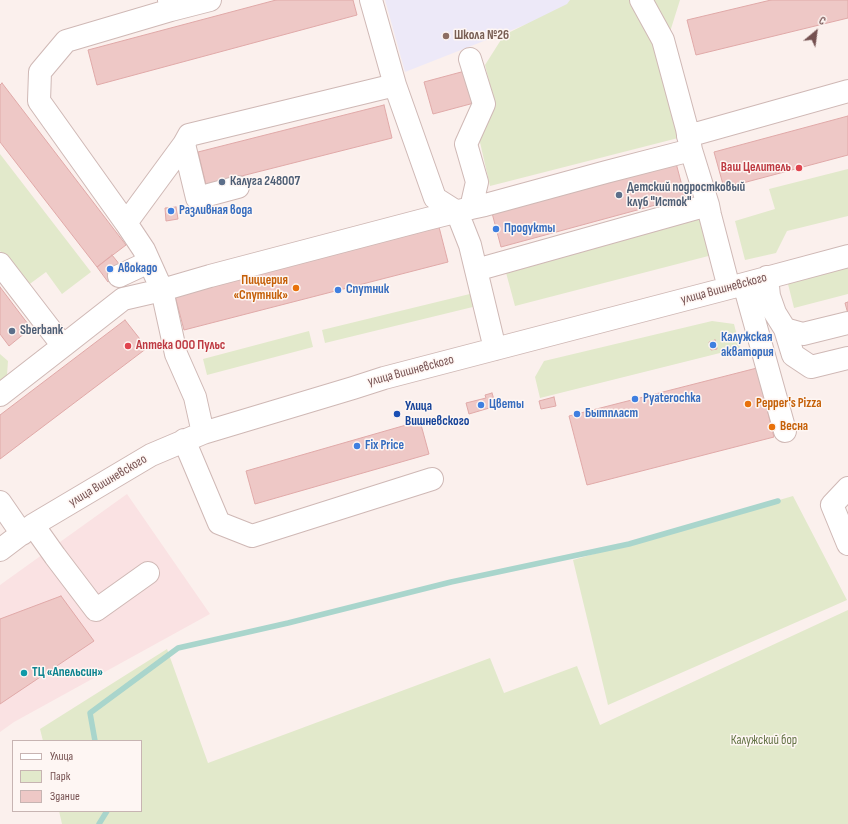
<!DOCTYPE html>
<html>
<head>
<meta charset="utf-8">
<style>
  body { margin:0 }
  #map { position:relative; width:848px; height:824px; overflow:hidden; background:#fbf0ed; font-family:"Sofia Sans Condensed",sans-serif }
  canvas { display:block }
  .legend { position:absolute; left:12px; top:740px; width:130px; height:72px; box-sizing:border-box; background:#fef6f3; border:1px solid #c7b4b2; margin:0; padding:5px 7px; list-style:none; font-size:12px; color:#755151 }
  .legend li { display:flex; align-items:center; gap:8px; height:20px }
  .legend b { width:20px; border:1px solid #c7b4b2 }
  .north { position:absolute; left:796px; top:12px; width:40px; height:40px; -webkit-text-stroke:3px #fef6f3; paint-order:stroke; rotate:29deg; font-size:11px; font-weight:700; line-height:16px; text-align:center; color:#755151 }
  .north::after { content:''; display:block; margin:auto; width:14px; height:18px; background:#755151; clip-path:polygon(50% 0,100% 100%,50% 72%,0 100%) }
</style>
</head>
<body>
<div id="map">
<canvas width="848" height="824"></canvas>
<ul class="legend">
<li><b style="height:5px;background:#fff"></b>Улица</li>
<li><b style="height:11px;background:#e2e9cb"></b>Парк</li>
<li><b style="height:11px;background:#eec8c6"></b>Здание</li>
</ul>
<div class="north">С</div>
</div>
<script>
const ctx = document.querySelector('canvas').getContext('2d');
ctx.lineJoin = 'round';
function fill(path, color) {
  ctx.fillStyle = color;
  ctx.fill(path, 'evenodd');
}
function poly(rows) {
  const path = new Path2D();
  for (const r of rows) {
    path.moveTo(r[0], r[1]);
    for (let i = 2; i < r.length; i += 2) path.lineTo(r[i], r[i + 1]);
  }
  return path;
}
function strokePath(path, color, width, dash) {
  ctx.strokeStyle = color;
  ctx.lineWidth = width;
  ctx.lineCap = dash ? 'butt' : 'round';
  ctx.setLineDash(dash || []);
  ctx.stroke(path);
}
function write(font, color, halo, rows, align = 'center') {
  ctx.font = font + ' "Sofia Sans Condensed",sans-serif';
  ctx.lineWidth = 3;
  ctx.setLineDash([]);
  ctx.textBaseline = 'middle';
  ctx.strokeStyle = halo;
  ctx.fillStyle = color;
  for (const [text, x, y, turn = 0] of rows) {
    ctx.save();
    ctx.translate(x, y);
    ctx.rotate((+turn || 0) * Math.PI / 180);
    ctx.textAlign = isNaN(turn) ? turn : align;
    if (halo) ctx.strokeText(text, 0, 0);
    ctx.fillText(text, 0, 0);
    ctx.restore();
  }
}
const commercial = poly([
  [127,494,210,614,14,722,0,732,0,585]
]);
const education = poly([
  [385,0,588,0,405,72]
]);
const green = poly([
  [570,0,680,0,664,51,686,136,490,186,479,138,494,101,485,65,504,35,567,4],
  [0,154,91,272,62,294,46,272,27,286,0,251],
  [848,169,848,216,787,231,776,253,745,260,735,221,775,209,769,189],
  [710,215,720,253,515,306,505,269],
  [848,256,848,294,794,308,785,272],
  [478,292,481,305,325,343,322,330],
  [712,321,734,324,740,348,540,398,535,377,544,361],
  [309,331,313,347,207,375,203,359],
  [0,354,8,361,7,375,0,381],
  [793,496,847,600,608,705,573,560],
  [848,610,848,824,62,824,59,811,141,811,141,741,43,741,40,729,167,649,208,763,490,658,504,693,577,666,600,725]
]);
const stream = poly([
  [95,741,90,713,178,648,288,623,451,582,629,544,778,501],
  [99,824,107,811]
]);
const building = poly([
  [276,0,353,0,357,15,97,85,88,50,276,0],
  [771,0,848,0,848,18,696,55,687,20,771,0],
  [465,71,474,103,433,114,424,82,465,71],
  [2,83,126,245,97,267,0,142,0,85,2,83],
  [384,105,392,138,206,185,198,152,384,105],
  [848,116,848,155,724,188,714,152,848,116],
  [676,163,685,197,501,247,492,213,676,163],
  [176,207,178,219,166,221,165,208,176,207],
  [439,227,448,262,184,330,175,296,439,227],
  [112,255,124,270,108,282,97,267,112,255],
  [0,287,31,328,9,346,0,334,0,287],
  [848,302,848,314,845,303,848,302],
  [125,320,147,348,0,459,0,415,125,320],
  [715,340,717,349,711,350,709,342,715,340],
  [757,368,774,437,587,485,569,416,757,368],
  [492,393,496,406,469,414,466,403,486,398,485,395,492,393],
  [554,397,556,406,541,409,539,401,554,397],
  [420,421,429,454,255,504,246,471,420,421],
  [61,596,94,641,0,704,0,619,61,596]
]);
const minor = poly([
  [169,0,171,10,66,41,40,72,39,101,126,223,144,250,162,290,176,354,195,397,203,433],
  [371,0,395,85,435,198,457,212,470,245,495,349],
  [641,0,663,40,687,129,691,150,708,205,710,215,729,288],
  [171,10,210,0],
  [688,136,848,91],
  [184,144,197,198,238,187],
  [471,208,485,205,606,172,691,150],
  [126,223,184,144,189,135,395,85],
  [0,264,63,346,123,299,162,290,210,276,427,219,471,208,477,182,466,144,484,104,470,59],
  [476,270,708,205],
  [119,276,149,262],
  [767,277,769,296,775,313,785,329,803,334,848,323],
  [744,284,785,431],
  [785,329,793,355,811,367,848,358],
  [0,395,63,346],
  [184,440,219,523,252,536,432,479],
  [848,488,832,505,848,544],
  [0,502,22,534],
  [33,525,55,556,96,610,148,573],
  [0,550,33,525,151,455,203,433,353,388,384,378,729,288,848,256]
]);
const markers = [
  [446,36,4,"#8d6e63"],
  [799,168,4,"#e0444e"],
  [222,182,4,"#5c6f8a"],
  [619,195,4,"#5c6f8a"],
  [171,211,4,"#3f7fe0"],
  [496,229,4,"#3f7fe0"],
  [110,269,4,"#3f7fe0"],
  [296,288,4,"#e8710a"],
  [338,290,4,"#3f7fe0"],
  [12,331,4,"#5c6f8a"],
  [713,345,4,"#3f7fe0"],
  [128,346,4,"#e0444e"],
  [635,399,4,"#3f7fe0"],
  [748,404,4,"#e8710a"],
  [481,405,4,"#3f7fe0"],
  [397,414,4,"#1a4fb4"],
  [577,414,4,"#3f7fe0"],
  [772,427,4,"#e8710a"],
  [357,446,4,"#3f7fe0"],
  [24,673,4,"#0f9aa8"]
];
const educationNames = [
  ["Школа №26",454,36]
];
const healthNames = [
  ["Ваш Целитель",791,168],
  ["Аптека ООО Пульс",136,346,"left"]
];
const serviceNames = [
  ["Калуга 248007",230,182],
  ["Детский подростковый",627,188],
  ["клуб \"Исток\"",627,203],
  ["Sberbank",20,331]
];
const shopNames = [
  ["Разливная вода",179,211],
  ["Продукты",504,229],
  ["Авокадо",118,269],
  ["Спутник",346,290],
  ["Калужская",721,338],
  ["акватория",721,353],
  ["Pyaterochka",643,399],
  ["Цветы",489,405],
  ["Бытпласт",585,414],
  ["Fix Price",365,446]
];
const foodNames = [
  ["Пиццерия",288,281,"right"],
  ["«Спутник»",288,296,"right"],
  ["Pepper's Pizza",756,404],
  ["Весна",780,427]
];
const streetNames = [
  ["улица Вишневского",724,289,-15],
  ["улица Вишневского",411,371,-15],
  ["улица Вишневского",108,481,-31]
];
const transitNames = [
  ["Улица",405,407],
  ["Вишневского",405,422]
];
const cultureNames = [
  ["ТЦ «Апельсин»",32,673]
];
const parkNames = [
  ["Калужский бор",764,741]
];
fill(commercial, '#fae2e3');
fill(education, '#ede9f8');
fill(green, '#e2e9cb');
strokePath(stream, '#a9d5cc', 5.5);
fill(building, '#eec8c6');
strokePath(building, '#e0a9a8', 1);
strokePath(minor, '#cfb8b5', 24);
strokePath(minor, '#fff', 22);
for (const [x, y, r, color] of markers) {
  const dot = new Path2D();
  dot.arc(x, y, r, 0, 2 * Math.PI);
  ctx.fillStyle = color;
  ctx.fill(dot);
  strokePath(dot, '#fef6f3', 1.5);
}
write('bold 13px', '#785e54', '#fef6f3', educationNames, 'left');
write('bold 13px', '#be3a42', '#fef6f3', healthNames, 'right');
write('bold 13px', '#4e5e75', '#fef6f3', serviceNames, 'left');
write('bold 13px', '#366cbe', '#fef6f3', shopNames, 'left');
write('bold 13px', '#c56008', '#fef6f3', foodNames, 'left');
write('13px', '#755151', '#fef6f3', streetNames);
write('bold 13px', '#164399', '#fef6f3', transitNames, 'left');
write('bold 13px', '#0d838f', '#fef6f3', cultureNames, 'left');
write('13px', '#647446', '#fef6f3', parkNames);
</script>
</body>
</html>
